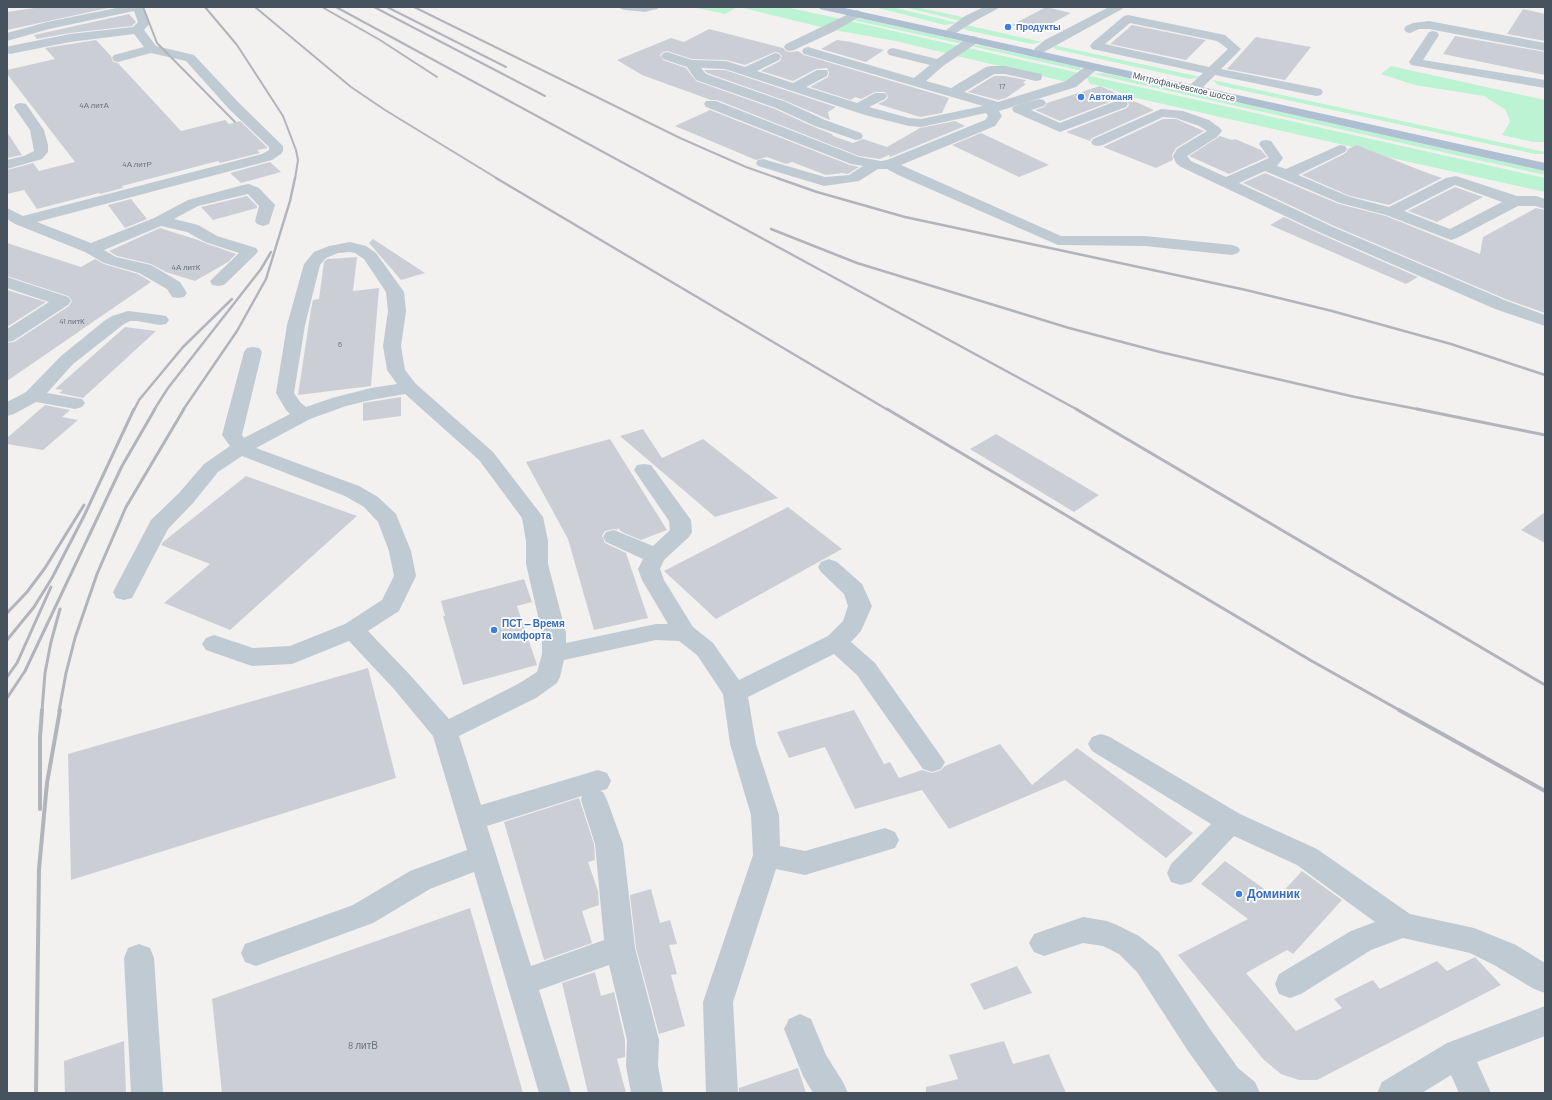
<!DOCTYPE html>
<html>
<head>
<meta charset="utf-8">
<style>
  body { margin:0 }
  #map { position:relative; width:1552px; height:1100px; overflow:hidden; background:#f3f0f0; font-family:Barlow,sans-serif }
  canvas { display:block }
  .frame { position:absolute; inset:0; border:8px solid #46535f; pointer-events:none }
</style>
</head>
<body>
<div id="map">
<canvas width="1552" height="1100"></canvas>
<div class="frame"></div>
</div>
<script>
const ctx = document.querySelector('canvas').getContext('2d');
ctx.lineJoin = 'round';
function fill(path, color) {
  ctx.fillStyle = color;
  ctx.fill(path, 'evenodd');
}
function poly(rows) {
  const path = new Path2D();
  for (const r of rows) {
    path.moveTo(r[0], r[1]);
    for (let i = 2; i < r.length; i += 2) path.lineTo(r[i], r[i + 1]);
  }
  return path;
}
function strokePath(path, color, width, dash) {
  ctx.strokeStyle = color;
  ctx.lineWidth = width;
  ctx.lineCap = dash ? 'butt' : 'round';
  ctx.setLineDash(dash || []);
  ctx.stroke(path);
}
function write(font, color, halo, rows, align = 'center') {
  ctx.font = font + ' Barlow,sans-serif';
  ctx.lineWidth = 3.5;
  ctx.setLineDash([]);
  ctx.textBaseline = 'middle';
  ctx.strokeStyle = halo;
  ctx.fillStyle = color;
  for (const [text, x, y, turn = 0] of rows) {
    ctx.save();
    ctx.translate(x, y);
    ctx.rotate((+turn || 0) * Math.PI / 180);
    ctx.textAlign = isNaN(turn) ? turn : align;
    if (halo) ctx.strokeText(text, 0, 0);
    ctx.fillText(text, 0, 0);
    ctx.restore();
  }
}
const green = poly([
  [692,7,737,7,725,14],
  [739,7,785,7,841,19,825,28],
  [874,7,892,7,958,23,945,25],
  [904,7,916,7,967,18,961,21],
  [859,18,962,41,962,44,853,20],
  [850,21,959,46,948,53,945,53,896,41,834,30],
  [966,25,1042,42,1032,44,966,30,964,28],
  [977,45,1080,67,1082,71,971,46],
  [1053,45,1201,77,1190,79,1055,49],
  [968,48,1079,73,1067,82,957,56],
  [1391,66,1545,100,1545,142,1533,142,1502,135,1510,122,1506,110,1484,96,1415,85,1381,74],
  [1104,73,1545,171,1545,175,1093,74],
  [1090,76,1545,178,1545,192,1387,157,1357,145,1353,147,1132,97,1102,86,1090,84,1087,78],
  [1213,80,1545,152,1545,154,1535,154,1218,85]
]);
const building = poly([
  [41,7,113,7,7,30,7,12],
  [1046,7,1071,13,1036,32,1012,25],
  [1523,9,1545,14,1545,41,1507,34],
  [129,14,136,22,132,26,70,33,37,39,34,35],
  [1132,25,1206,40,1186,60,1110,44],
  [709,29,783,48,786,51,790,52,798,51,804,55,949,98,942,113,920,117,878,104,886,100,888,97,885,92,875,92,861,99,855,97,851,100,810,87,828,77,829,73,827,68,816,69,793,81,761,71,780,61,782,56,779,53,775,52,745,65,726,60,692,59,667,51,663,52,660,55,663,60,686,68,696,81,775,109,814,127,832,134,833,136,853,143,863,139,887,147,920,128,955,121,965,126,890,157,889,155,880,159,859,156,717,100,711,100,642,75,617,60,671,38,684,42],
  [1455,36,1545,52,1545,75,1443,54],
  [1256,37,1311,47,1285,80,1227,69],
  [96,40,111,56,113,62,118,63,181,131,225,120,229,124,240,121,268,148,257,150,260,153,220,163,218,161,122,186,123,188,100,194,99,193,37,209,24,190,7,194,7,170,33,163,39,171,75,162,7,74,7,70,55,59,45,48],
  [837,40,851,42,884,50,866,62,821,49],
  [704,70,725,70,836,107,828,112,830,120,786,101,707,73],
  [994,76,1005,76,1026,80,1023,83,1026,84,1006,98,998,100,968,92],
  [1100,86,1154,110,1092,138,1090,141,1066,132,1127,108,1129,105,1127,100,1121,99,1115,100,1060,121,1035,110,1044,107,1047,103],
  [710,110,850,165,859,167,848,174,842,173,826,175,792,162,786,164,767,157,756,160,675,126],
  [1163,119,1176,119,1204,131,1176,148,1172,155,1173,160,1156,168,1103,147],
  [7,132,22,155,7,158],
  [981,133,1049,165,1019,177,952,145],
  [1220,136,1232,140,1235,139,1261,150,1267,157,1229,174,1189,156],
  [1357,145,1422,171,1442,178,1389,205,1350,196,1302,175,1346,153,1348,149],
  [270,162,281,172,241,183,230,173],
  [1265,173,1339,204,1386,216,1480,254,1483,237,1536,208,1545,210,1545,313,1508,300,1334,226,1243,183],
  [1455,187,1483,197,1437,222,1408,211],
  [247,196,257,206,257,208,213,220,201,207],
  [131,199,147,219,125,228,108,205],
  [1284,217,1320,234,1418,277,1406,284,1270,225],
  [160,228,198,240,205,243,236,254,228,262,195,281,166,272,151,264,117,256,109,251],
  [373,239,425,273,401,280,369,243],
  [7,243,81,267,95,259,104,264,138,274,151,282,7,381,7,343,14,342,69,306,72,301,68,296,7,276],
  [357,257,353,291,379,288,371,386,298,395,311,309,313,300,319,299,324,262,327,259],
  [7,290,46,302,7,327],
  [125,327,156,331,83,398,59,393,63,390,55,389],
  [401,397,401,416,363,421,363,403],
  [45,405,70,410,62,417,78,420,43,450,7,444,7,438],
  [643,429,662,458,703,439,778,498,715,517,620,436],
  [996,434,1099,495,1074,512,970,449],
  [610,439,667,530,641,540,622,532,617,527,618,530,614,529,605,531,602,536,605,543,626,553,648,618,594,630,568,539,526,462],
  [246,476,357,516,230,630,164,603,210,564,161,545,163,542],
  [788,507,842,549,716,619,664,571],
  [1545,512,1545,543,1521,530],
  [524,579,532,602,517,606,537,665,463,685,443,616,445,616,441,601],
  [368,668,396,778,71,880,68,754],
  [854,710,884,764,890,762,899,778,922,770,932,773,941,770,945,766,1000,744,1032,785,1077,748,1193,833,1166,858,1065,780,949,829,922,790,855,809,825,747,789,758,777,732],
  [579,798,594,844,595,860,588,862,598,891,599,905,582,911,592,943,544,960,504,822],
  [1225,861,1277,898,1302,871,1342,900,1293,954,1287,950,1246,973,1296,1031,1342,1008,1334,999,1373,980,1380,989,1437,961,1447,971,1475,957,1501,985,1317,1080,1299,1080,1281,1074,1263,1059,1178,955,1248,919,1201,884],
  [651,889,660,923,670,920,677,944,669,945,677,974,671,975,685,1026,659,1034,636,948,630,895],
  [470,908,523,1093,222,1093,212,999],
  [1017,966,1032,993,984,1010,970,984],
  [595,972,601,996,614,992,625,1040,625,1057,617,1059,626,1093,588,1093,562,983],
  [124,1041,126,1093,65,1093,64,1061],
  [1004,1041,1013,1064,1049,1054,1066,1093,926,1093,926,1087,958,1079,949,1055],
  [798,1068,806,1093,739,1093,739,1088]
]);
const minor = poly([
  [121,7,144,7,150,23,144,30,156,46,194,55,239,103,283,146,283,151,281,154,272,160,37,222,91,243,154,218,188,200,243,185,249,184,259,188,275,205,269,224,263,226,257,224,255,221,259,206,248,194,198,206,174,219,198,225,217,236,256,248,258,251,256,254,224,285,218,286,212,285,210,281,239,253,205,242,187,232,161,226,104,250,116,257,151,265,180,282,187,293,184,297,178,298,172,297,167,289,139,273,104,263,85,252,15,224,7,219,7,208,23,216,262,154,269,150,269,147,229,109,186,61,151,53,118,62,114,61,112,58,114,55,144,47,134,34,70,42,10,54,7,53,7,47,10,46,70,34,133,27,138,22,134,11,49,29,7,41,7,33,47,22,121,7],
  [619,7,659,7,657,9,645,12,625,10,621,9,619,7],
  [984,7,999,7,997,9,973,22,956,33,948,33,946,30,965,16,984,7],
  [1109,7,1124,7,1122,9,1044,52,1040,53,1036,52,1034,49,1045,40,1109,7],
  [857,10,861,12,863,14,861,16,833,32,794,50,790,51,786,50,784,47,786,44,857,10],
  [1128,15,1225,35,1241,49,1221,69,1321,89,1323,92,1321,95,1316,96,1215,75,1203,87,1198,88,1193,87,1191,84,1203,73,1092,49,1090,46,1092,43,1124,16,1128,15],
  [1130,23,1217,41,1228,49,1209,67,1105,44,1130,23],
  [1429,21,1545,43,1545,51,1429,29,1419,29,1410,33,1406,32,1404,29,1406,26,1413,23,1429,21],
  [1433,31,1437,32,1439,35,1423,60,1545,80,1545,88,1411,65,1409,62,1429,32,1433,31],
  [973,36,977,37,979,40,977,43,943,66,926,81,951,88,986,67,991,66,1005,66,1041,74,1042,77,1041,80,1036,81,1005,74,994,74,964,92,998,102,1066,81,1089,64,1099,64,1100,67,1076,87,999,111,1002,116,995,126,901,165,1061,236,1145,236,1232,245,1238,247,1240,250,1238,253,1232,255,1145,246,1058,245,898,175,887,169,878,169,859,181,824,186,758,166,756,163,758,160,763,159,825,177,849,175,863,166,851,164,706,107,704,104,706,101,716,101,859,157,881,161,887,160,985,120,988,116,986,113,921,127,909,126,865,115,725,69,701,68,706,74,786,102,825,120,861,133,863,136,861,139,856,140,815,126,776,108,696,80,687,67,663,59,661,56,663,53,667,52,692,60,726,61,745,67,775,53,779,54,781,57,779,60,757,71,793,83,817,70,827,70,828,73,827,76,806,87,857,103,875,93,885,93,887,96,885,99,869,107,909,118,921,119,983,106,804,54,802,51,804,48,808,47,914,78,930,65,889,55,887,52,889,49,893,48,937,59,969,37,973,36],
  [1039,99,1044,100,1046,103,1044,106,1031,110,1060,123,1116,101,1121,100,1126,101,1128,104,1126,107,1060,132,1014,112,1012,109,1014,106,1039,99],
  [21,103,26,104,44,130,48,145,48,152,42,159,7,169,7,160,24,156,34,151,30,130,14,107,16,104,21,103],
  [1161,109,1183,111,1209,120,1220,128,1222,131,1217,137,1187,156,1191,161,1226,177,1269,158,1259,144,1261,141,1266,140,1271,141,1283,158,1277,166,1286,169,1340,145,1345,146,1347,149,1345,152,1298,175,1350,197,1389,207,1446,178,1456,176,1517,196,1536,196,1545,199,1545,209,1535,206,1518,206,1457,238,1451,240,1386,215,1340,203,1265,171,1239,183,1333,227,1507,301,1545,315,1545,326,1495,309,1321,233,1181,167,1176,163,1173,156,1177,149,1207,131,1199,126,1176,118,1163,117,1103,145,1098,146,1093,145,1091,142,1093,139,1161,109],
  [1455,185,1502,202,1450,229,1404,211,1455,185],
  [350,242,366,246,376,253,404,292,406,311,401,346,405,370,416,384,493,452,543,517,548,541,548,564,566,633,566,643,656,624,668,624,642,580,638,569,643,559,606,542,603,537,606,532,614,530,653,546,670,530,669,521,634,470,637,465,644,464,651,465,691,520,692,532,689,537,664,560,660,569,664,580,693,627,713,643,739,680,828,636,843,621,848,606,844,594,821,572,818,567,821,562,829,559,837,562,862,584,872,606,861,631,851,642,875,663,945,762,941,769,932,772,923,769,857,675,834,654,748,697,756,744,779,815,780,846,805,851,885,828,895,832,899,840,895,848,805,875,776,869,733,1002,738,1093,706,1093,703,1002,753,855,751,815,730,744,723,694,697,655,679,641,656,640,564,660,560,677,557,683,536,698,459,736,481,805,598,770,607,773,611,781,607,789,600,791,603,792,607,800,623,844,635,948,659,1040,658,1066,663,1093,631,1093,626,1066,627,1040,609,965,539,990,571,1093,539,1093,474,872,430,889,373,923,256,966,245,962,241,953,245,944,353,905,410,871,467,850,433,736,393,688,349,641,292,664,252,666,206,650,202,644,206,638,214,635,253,648,290,646,345,624,382,600,394,576,389,551,378,522,364,507,345,496,242,456,218,472,193,503,168,529,132,598,124,600,116,598,113,592,151,520,179,493,204,464,230,446,222,435,244,352,247,348,253,347,259,348,262,352,242,435,244,438,290,414,286,410,276,393,287,325,304,264,314,252,329,246,350,242],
  [350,252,355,253,364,259,386,292,388,311,383,346,387,370,397,384,371,388,332,398,306,407,300,402,294,393,305,325,320,265,326,258,338,253,350,252],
  [405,394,479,460,522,518,526,541,526,564,542,633,542,654,537,672,518,684,449,719,411,676,368,631,399,611,416,576,411,551,396,514,378,497,359,486,256,448,310,419,346,406,371,400,405,394],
  [582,796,581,800,595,844,604,940,531,966,487,826,582,796],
  [7,277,68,297,71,301,68,305,13,341,7,342,7,329,49,302,7,288,7,277],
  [128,311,160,315,166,316,169,320,166,324,160,325,137,321,130,321,124,324,73,364,47,393,82,399,85,403,82,407,75,409,36,402,14,414,7,416,7,402,26,392,61,356,104,321,112,316,128,311],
  [1101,734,1110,737,1240,814,1317,849,1410,914,1474,928,1516,945,1545,963,1545,993,1534,989,1494,965,1470,953,1403,938,1371,950,1301,994,1290,998,1279,994,1275,984,1279,974,1351,931,1375,922,1297,865,1234,836,1191,882,1181,885,1171,882,1167,873,1171,864,1211,824,1092,751,1088,744,1092,737,1101,734],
  [1083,917,1107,921,1117,925,1139,936,1159,952,1210,1029,1238,1068,1255,1082,1260,1093,1219,1093,1216,1090,1188,1051,1137,972,1119,954,1103,946,1083,943,1044,956,1034,952,1029,943,1034,934,1083,917],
  [139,944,150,948,154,958,163,1093,131,1093,124,958,128,948,139,944],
  [1545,1006,1545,1036,1477,1062,1491,1093,1459,1093,1451,1075,1422,1093,1377,1093,1382,1082,1447,1043,1545,1006],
  [800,1014,811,1019,826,1055,843,1082,848,1093,813,1093,803,1076,784,1029,789,1019,800,1014]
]);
const major = poly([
  [818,7,840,7,1545,163,1545,171,824,10,820,9,818,7]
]);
const railFar3 = poly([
  [143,7,157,43,235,122],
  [205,7,237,45,283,116,296,150,298,160,295,179],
  [255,7,351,87,385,110,498,179],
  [322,7,380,40,437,77],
  [336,7,653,179],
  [374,7,545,96],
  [387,7,506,67],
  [414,7,680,138,746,167,780,179]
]);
const railFar2 = poly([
  [496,178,888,410],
  [651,178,1078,410],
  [777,178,817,192,905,217,1246,290,1332,311,1451,344,1545,375],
  [771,229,857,263,1069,328,1160,352,1355,397,1422,410],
  [134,410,139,400,183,347,232,299],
  [154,410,168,388,261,269,271,252],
  [183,410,237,331,266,279,290,201,295,178]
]);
const railFar1 = poly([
  [887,409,1310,660,1401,711],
  [1076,409,1545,685],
  [1417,409,1545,435],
  [7,613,27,592,45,568,84,505],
  [7,640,34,607,52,578,84,516,134,409],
  [7,677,17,663,51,587],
  [7,698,25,671,122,466,155,409],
  [42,711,45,673,51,642,60,609],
  [59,711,66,673,75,638,97,574,126,507,184,409]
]);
const rail = poly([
  [1399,710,1545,791],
  [40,809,40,737,42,710],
  [36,1093,39,869,47,783,60,710]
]);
const markers = [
  [1008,27,4,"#3f7fe0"],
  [1081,97,4,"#3f7fe0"],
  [494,630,4,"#3f7fe0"],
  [1239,894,4,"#3f7fe0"]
];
const numberNames = [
  ["17",1002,86],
  ["4А литА",94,105],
  ["4А литР",137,164],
  ["4А литК",186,267],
  ["41 литК",72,321],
  ["6",340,344]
];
const farShopnames = [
  ["Продукты",1016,27],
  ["Автоманя",1089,97]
];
const farStreetnames = [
  ["Митрофаньевское шоссе",1184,87,13]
];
const shopNames = [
  ["ПСТ — Время",502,624],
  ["комфорта",502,636]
];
const nearNumbernames = [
  ["8 литВ",363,1046]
];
const nearShopnames = [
  ["Доминик",1247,894]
];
fill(green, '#bcf3d2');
fill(building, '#cbcfd5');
fill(minor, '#c0cad3');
fill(major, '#aebfd1');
strokePath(railFar3, '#b1b5bb', 2);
strokePath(railFar2, '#b1b5bb', 2.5);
strokePath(railFar1, '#b1b5bb', 3);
strokePath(rail, '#b1b5bb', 4);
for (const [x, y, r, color] of markers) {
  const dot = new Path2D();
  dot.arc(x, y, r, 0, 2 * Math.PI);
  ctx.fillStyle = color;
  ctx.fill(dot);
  strokePath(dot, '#fff', 1.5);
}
write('8px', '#67727c', null, numberNames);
write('bold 9px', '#366cbe', '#fff', farShopnames, 'left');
write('9px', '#46535f', '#fff', farStreetnames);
write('bold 10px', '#366cbe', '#fff', shopNames, 'left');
write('10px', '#67727c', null, nearNumbernames);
write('bold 12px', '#366cbe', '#fff', nearShopnames, 'left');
</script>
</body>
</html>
